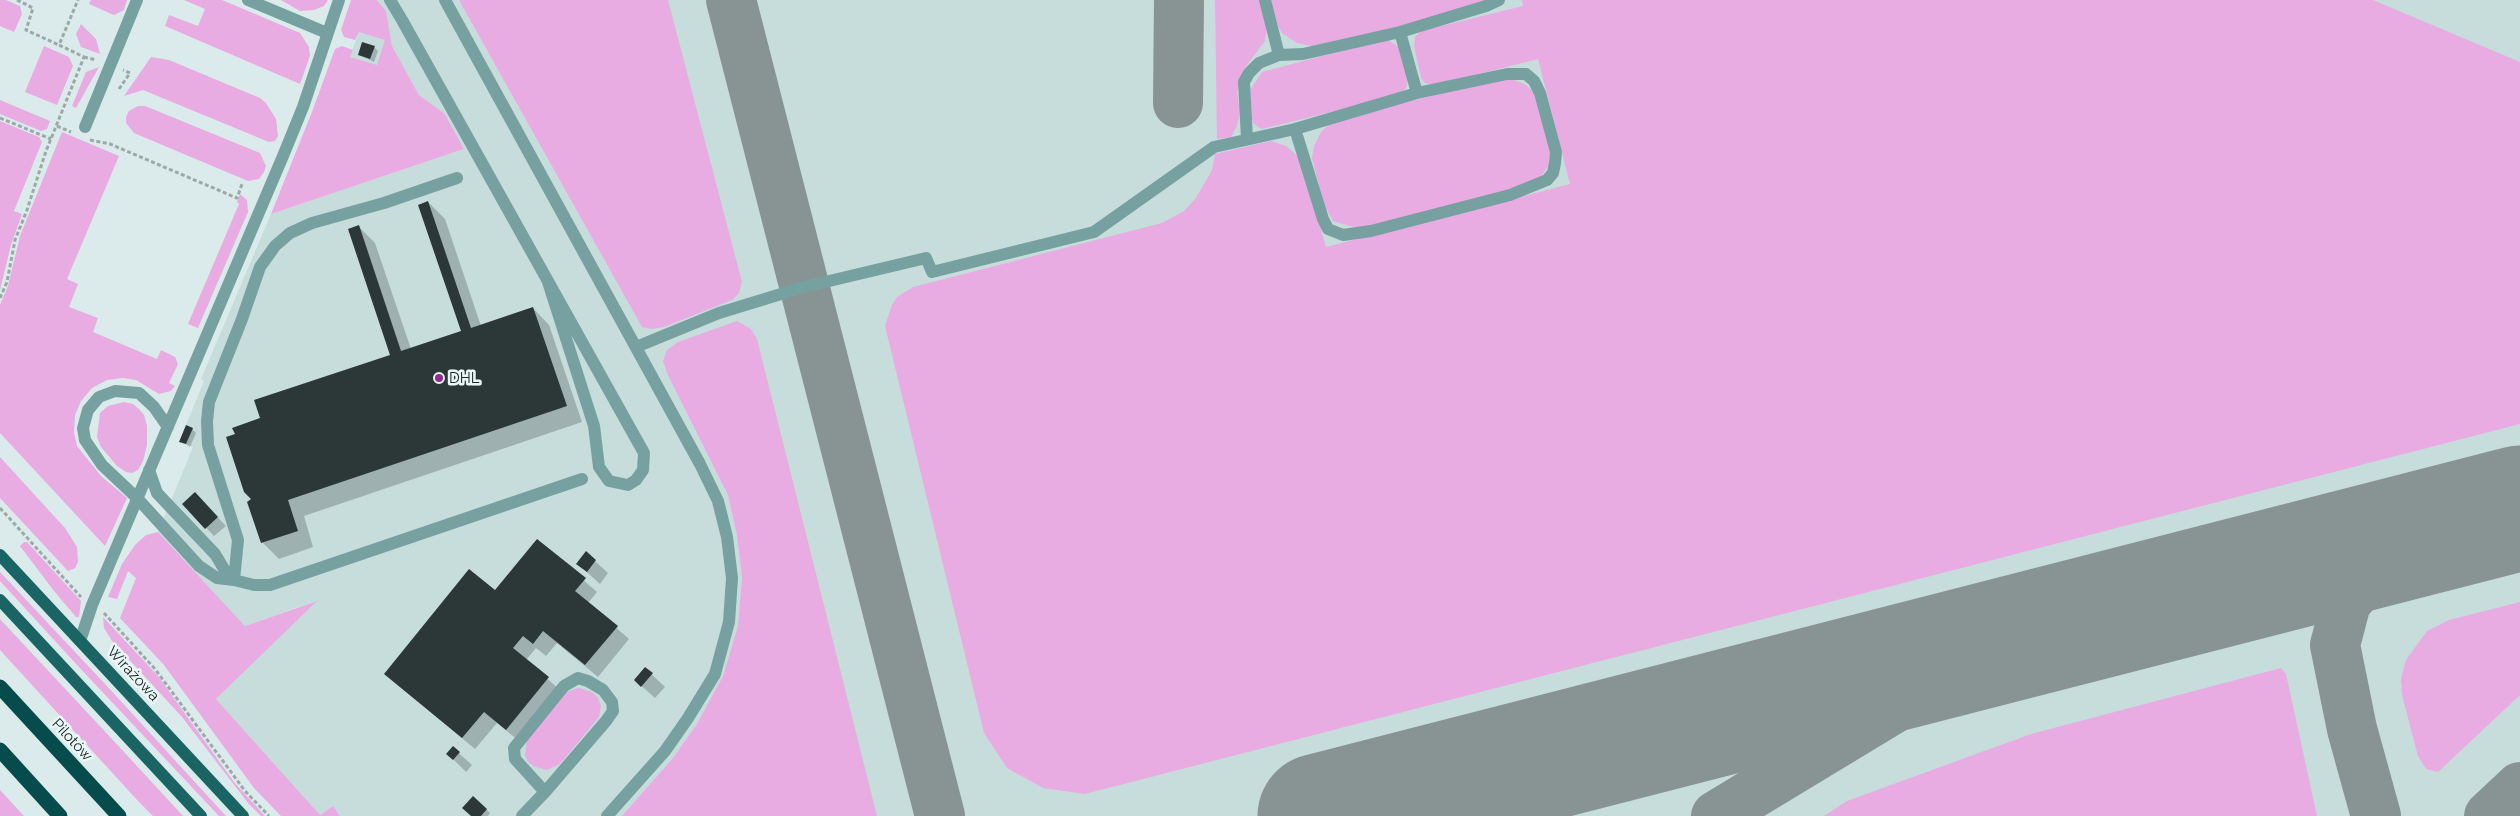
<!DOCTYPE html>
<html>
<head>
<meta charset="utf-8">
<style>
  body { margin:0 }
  canvas { display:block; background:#dbeaea }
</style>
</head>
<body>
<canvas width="2520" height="816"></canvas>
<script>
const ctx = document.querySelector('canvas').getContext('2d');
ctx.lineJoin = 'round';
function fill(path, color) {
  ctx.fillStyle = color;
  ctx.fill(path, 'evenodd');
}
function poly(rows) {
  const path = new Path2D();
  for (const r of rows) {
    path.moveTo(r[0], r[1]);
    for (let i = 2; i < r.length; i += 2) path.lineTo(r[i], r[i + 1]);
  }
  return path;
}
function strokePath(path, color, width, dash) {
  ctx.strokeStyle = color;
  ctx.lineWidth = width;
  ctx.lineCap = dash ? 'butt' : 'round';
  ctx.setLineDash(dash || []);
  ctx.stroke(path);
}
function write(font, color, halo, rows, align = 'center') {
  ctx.font = font + ' Raleway,sans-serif';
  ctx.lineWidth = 5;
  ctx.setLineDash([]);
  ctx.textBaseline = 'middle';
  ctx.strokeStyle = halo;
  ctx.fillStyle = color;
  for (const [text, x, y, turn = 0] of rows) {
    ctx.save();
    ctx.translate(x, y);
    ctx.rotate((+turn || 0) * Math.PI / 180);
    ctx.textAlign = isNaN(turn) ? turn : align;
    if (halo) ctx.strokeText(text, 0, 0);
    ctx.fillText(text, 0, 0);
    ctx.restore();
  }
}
const built = poly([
  [377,0,2520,0,2520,816,340,816,333,806,320,815,216,699,316,601,245,626,158,532,193,447,186,444,193,428,186,425,204,381,201,379,271,214,464,149,445,114,419,95,392,46,386,11],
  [359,31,386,40,377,66,350,57]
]);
const green = poly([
  [0,0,6,0,20,6,22,14,14,32,0,26],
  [91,0,127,0,124,10,114,15,89,4],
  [184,0,222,0,300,33,309,47,310,56,300,84,165,26,169,15,198,26,205,9],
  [281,0,328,0,324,6,314,10,300,11],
  [351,0,377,0,386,11,392,46,419,95,445,114,464,149,271,214,312,112,335,49,342,46,353,50,350,57,377,65,385,40,359,32,355,40,344,37,341,30],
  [459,0,668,0,742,282,739,293,732,300,664,327,652,329,642,327],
  [1215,0,1260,0,1267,27,1265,41,1244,69,1237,92,1240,111,1237,126,1231,137,1217,139],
  [1271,0,1489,0,1476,7,1317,47,1297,43,1282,33,1277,24],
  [1522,0,2373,0,2520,62,2520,424,1085,794,1043,788,1007,768,984,733,885,326,892,305,897,297,913,287,1162,223,1184,211,1196,198,1212,170,1215,154,1271,141,1286,146,1300,158,1326,247,1570,184,1538,59,1435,85,1425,83,1421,78,1414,46,1415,37,1421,31,1523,6],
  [81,24,96,39,100,54,81,47,76,34],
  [1387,39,1400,48,1408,80,1406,88,1400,95,1262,129,1254,124,1250,115,1250,90,1262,72],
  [44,46,69,57,73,66,57,105,25,92],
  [151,57,169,60,260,98,266,103,276,119,278,136,275,141,269,142,143,90,124,96],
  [99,67,76,108,72,106,86,72],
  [1495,79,1514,80,1526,85,1537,95,1551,142,1549,165,1541,177,1522,189,1374,227,1353,227,1333,221,1324,205,1312,158,1314,146,1321,132,1332,122],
  [0,100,50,121,47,129,41,131,0,114],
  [138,106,145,106,260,153,266,166,264,172,259,179,248,181,134,133,126,123,126,117,129,111],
  [0,121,39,137,42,142,14,211,22,214,11,245,0,290],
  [62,132,119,156,67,279,78,284,69,307,98,318,93,332,157,359,161,350,175,357,178,364,169,383,175,386,171,391,159,394,136,380,123,378,107,380,92,388,81,401,75,415,74,433,77,446,101,476,127,498,105,546,0,433,0,305,8,286,20,236],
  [240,194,247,200,248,212,198,328,188,324,239,204,237,202],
  [737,321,751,329,757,339,877,816,622,816,673,758,697,724,723,676,738,626,742,578,737,535,728,495,668,375,663,361,667,350,678,342],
  [124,402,133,404,139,409,144,415,147,426,147,445,143,461,138,470,132,473,126,472,117,466,101,447,97,437,100,413,108,406],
  [0,457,65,528,77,547,78,562,75,568,68,571,0,498],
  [158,532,245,626,317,601,216,699,320,815,333,806,340,816,281,816,254,788,164,665,120,618,136,578,128,571,117,599,108,597,122,564,135,545,146,535],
  [24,542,27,542,81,601,79,617,76,617,54,591,20,546],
  [0,572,106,685,226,816,219,816,78,666,0,581],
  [2520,602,2520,695,2438,772,2426,769,2418,756,2402,695,2401,678,2406,660,2427,631,2449,620],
  [103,617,158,676,234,782,265,816,261,816,248,803,182,717,112,641,104,628],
  [0,619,125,753,183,816,153,816,138,801,0,650],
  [2281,668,2286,674,2317,816,1824,816,1847,801,2031,734],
  [579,688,592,692,598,698,601,706,599,717,560,764,547,770,535,767,528,762,525,755,527,739,566,692],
  [0,790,24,816,0,816]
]);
const shadow = poly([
  [374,47,378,51,374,62,360,55],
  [428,202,445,219,481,326,533,308,549,325,582,422,304,516,313,547,279,559,262,542,236,435,262,419,392,356,358,226,375,243,411,349,462,332],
  [192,429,196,433,190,447,181,441],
  [203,502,226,526,214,536,184,504],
  [537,540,597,592,588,603,629,639,598,677,557,643,546,656,536,648,526,660,560,690,519,741,497,723,475,749,385,674,495,592],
  [586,553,608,573,600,584,578,564],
  [645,668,665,687,655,698,635,680],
  [453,748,472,765,466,772,448,754],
  [486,809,490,813,488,816,472,816]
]);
const taxiway = poly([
  [731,0,940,816],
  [1178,103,1179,0],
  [1344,816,1360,806],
  [1716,816,1919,693,2036,644,2159,601],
  [2376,816,2352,729,2335,645,2346,603,2381,561,2435,530],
  [2489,816,2520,787]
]);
const runway = poly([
  [1320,816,2520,508]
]);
const building = poly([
  [362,42,375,46,370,59,358,55],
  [428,201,471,328,533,307,567,406,288,500,298,531,261,543,247,502,251,499,244,492,226,437,235,434,232,428,260,418,254,400,390,355,348,229,359,225,401,351,461,331,418,205],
  [186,425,193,428,186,444,179,442],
  [195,492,218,517,205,529,182,504],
  [537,539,586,578,575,591,618,626,585,665,543,631,533,644,523,636,513,648,549,677,506,730,484,712,462,738,384,674,469,569,495,590],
  [586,551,596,560,587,572,576,564],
  [645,667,653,673,641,687,634,680],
  [453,746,460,752,453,760,446,754],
  [473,796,487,809,481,816,471,816,462,808]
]);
const path = poly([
  [17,0,33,8,26,30,59,45],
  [84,57,96,60],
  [119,89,130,73,123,70],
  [0,118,51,139],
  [57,126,71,132],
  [90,140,110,144,237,198,242,184],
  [0,298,7,282,15,240,27,210,46,151,84,57,59,45,78,0],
  [0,508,81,597],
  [104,613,155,669,245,791,269,816]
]);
const minor = poly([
  [248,0,327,33],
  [390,0,402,20,644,453,643,470,636,480,628,485,609,481,599,467,594,426,548,282],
  [445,0,700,464,718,501,727,537,732,578,729,622,715,674,688,718,665,751,607,816],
  [1265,0,1279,55],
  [1400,32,1417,93],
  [85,127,137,0],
  [1247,139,1244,82,1249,73,1259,63,1279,55,1303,54,1400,32,1486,6,1499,0],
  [457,178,384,203,312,223,290,233,275,246,260,267,242,319,209,402,207,421,208,445,238,540,234,580,254,585,270,585,582,479],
  [636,347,719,313,804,287,926,258,932,272,1094,232,1214,147,1295,129,1417,93,1507,74,1526,74,1534,81,1540,93,1556,152,1555,163,1553,173,1547,180,1510,195,1371,231,1343,235,1328,229,1323,219,1295,129],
  [168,427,154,407,139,393,115,391,99,397,88,410,83,428,85,440,102,465,137,498,199,566,217,578,234,580],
  [149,470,157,493,215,554,230,579],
  [80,641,92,605,283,156,303,107,339,0],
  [522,816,545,792,606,721,613,711,612,702,603,690,588,681,578,678,564,686,514,748,515,759,545,792]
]);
const major = poly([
  [0,555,243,816],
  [0,600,201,816]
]);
const highway = poly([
  [0,687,119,816],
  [0,750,60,816]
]);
const markers = [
  [439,378,5,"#922b8f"]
];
const poiNames = [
  ["DHL",449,378]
];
const streetNames = [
  ["Wirażowa",133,674,47],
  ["Pilotów",72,740,47]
];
fill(built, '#c6dddc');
fill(green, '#e8ace3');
fill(shadow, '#0003');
strokePath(taxiway, '#889393', 50);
strokePath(runway, '#889393', 125);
fill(building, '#2c3737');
strokePath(path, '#9da9a9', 3, [4, 2.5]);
strokePath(minor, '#77a1a1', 12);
strokePath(major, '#1a6464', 12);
strokePath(highway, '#074c4c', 15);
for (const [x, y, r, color] of markers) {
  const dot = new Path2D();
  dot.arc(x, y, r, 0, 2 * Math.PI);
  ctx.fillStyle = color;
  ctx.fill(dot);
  strokePath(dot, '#e9f7f7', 2);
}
write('15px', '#202626', '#e9f7f7', poiNames, 'left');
write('15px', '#202626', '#e9f7f7', streetNames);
</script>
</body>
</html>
